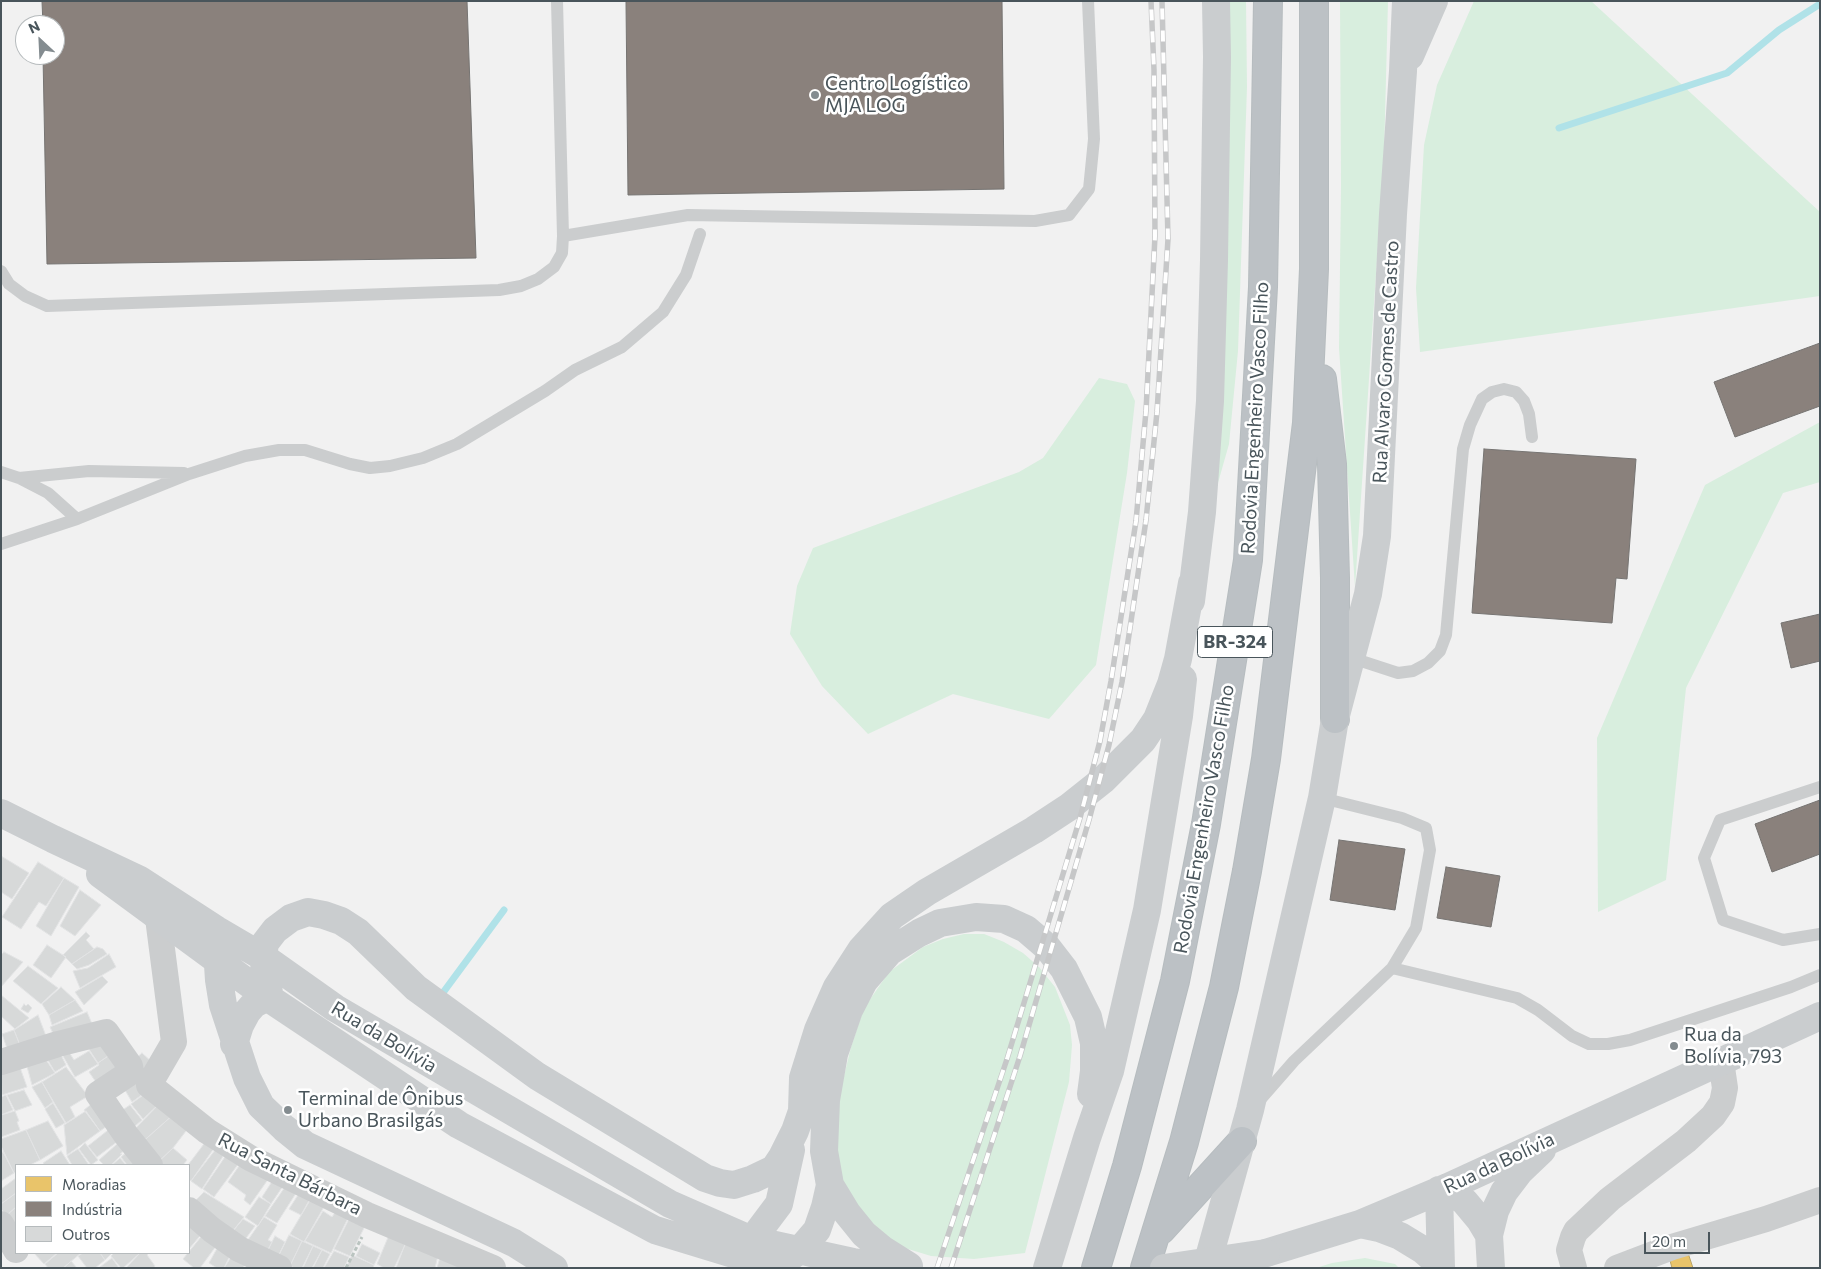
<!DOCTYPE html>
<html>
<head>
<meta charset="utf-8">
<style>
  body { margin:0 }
  #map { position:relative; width:1821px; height:1269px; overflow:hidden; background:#f1f1f1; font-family:Commissioner,sans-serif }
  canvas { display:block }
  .frame { position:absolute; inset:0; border:2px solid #49555b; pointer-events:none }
  .legend { position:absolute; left:15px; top:1164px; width:175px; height:90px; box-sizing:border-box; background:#fff; border:1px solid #b6bbbd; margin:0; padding:6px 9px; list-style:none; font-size:15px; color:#49555b }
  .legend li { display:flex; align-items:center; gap:10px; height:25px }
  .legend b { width:25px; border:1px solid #b6bbbd }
  .north { position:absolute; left:15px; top:15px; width:50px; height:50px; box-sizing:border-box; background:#fff; border:1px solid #b6bbbd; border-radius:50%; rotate:335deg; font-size:14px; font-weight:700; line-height:20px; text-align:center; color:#49555b }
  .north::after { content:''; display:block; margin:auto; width:18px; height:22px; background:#848c90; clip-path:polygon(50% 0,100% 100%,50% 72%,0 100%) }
  .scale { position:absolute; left:1644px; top:1232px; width:66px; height:22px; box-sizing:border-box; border:2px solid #49555b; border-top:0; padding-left:6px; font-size:15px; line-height:18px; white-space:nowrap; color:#49555b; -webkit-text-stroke:4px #fff; paint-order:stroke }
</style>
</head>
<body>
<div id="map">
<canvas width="1821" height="1269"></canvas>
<div class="frame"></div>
<ul class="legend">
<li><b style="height:14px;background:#e9c46a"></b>Moradias</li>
<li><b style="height:14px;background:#8a817c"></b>Indústria</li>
<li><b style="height:14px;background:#d7d9d9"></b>Outros</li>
</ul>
<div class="north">N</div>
<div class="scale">20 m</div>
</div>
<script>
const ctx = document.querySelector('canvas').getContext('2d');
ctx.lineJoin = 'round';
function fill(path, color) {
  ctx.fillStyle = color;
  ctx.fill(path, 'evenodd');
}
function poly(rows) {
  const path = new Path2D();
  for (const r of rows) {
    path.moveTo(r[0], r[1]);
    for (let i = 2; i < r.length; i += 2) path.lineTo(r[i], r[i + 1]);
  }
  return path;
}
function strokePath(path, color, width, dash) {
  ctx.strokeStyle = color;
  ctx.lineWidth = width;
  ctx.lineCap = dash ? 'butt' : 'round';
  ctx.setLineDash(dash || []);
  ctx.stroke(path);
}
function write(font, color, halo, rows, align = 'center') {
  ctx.font = font + ' Commissioner,sans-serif';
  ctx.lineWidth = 5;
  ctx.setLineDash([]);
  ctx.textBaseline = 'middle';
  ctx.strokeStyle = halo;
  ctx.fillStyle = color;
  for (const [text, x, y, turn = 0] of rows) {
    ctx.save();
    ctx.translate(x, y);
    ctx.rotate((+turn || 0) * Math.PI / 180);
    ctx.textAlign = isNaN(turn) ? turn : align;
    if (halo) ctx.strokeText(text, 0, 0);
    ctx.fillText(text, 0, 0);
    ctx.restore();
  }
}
const green = poly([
  [1228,1,1246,1,1247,87,1238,351,1229,444,1216,490],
  [1340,1,1388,1,1384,155,1355,587,1339,348,1341,186],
  [1474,1,1591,1,1820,212,1820,296,1420,352,1416,288,1424,145,1437,85],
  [1099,378,1127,384,1135,401,1127,473,1096,665,1049,719,953,694,868,734,822,686,790,634,797,586,813,548,1019,472,1043,458],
  [1820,422,1820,482,1783,493,1686,688,1666,880,1598,912,1597,738,1705,485],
  [964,934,984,934,1004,942,1023,953,1039,967,1055,987,1070,1025,1072,1045,1069,1082,1025,1253,974,1259,931,1256,895,1245,846,1197,835,1141,839,1097,851,1047,864,1008,889,972,923,947,943,939],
  [1365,1258,1395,1264,1399,1268,1316,1268,1332,1263]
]);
const homes = poly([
  [1686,1247,1693,1268,1672,1268,1668,1253,1686,1247]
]);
const industry = poly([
  [42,1,467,1,476,258,47,264,43,55,55,55,55,25,43,25,42,1],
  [626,1,1002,1,1004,189,628,195,626,1],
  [1820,343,1820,406,1735,437,1714,382,1820,343],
  [1484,449,1636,459,1627,579,1616,578,1612,623,1472,613,1484,449],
  [1820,614,1820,661,1791,668,1781,623,1820,614],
  [1820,800,1820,854,1772,872,1755,824,1820,800],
  [1339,840,1405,849,1395,910,1330,900,1339,840],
  [1446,867,1500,876,1491,927,1437,918,1446,867]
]);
const stream = poly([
  [1559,128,1727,73,1779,30,1820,4],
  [442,994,504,910]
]);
const building = poly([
  [1,856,29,873,12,899,1,892,1,856],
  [38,862,64,878,46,906,39,902,21,929,2,917,38,862],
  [64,878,79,887,51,936,36,926,64,878],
  [80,890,101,905,75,936,60,926,80,890],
  [86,932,90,936,86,940,94,949,72,964,63,955,86,932],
  [47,945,66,957,51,978,33,965,47,945],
  [97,947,103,949,107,954,89,965,77,969,72,964,97,947],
  [4,952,23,962,1,987,1,955,4,952],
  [109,954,116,967,80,988,73,971,88,968,109,954],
  [28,966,58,988,41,1004,13,981,28,966],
  [102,976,108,982,84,1005,75,992,102,976],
  [61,987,75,1000,49,1015,42,1004,61,987],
  [1,995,29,1018,15,1029,1,1016,1,995],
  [75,1000,83,1011,52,1025,49,1015,75,1000],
  [24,1004,26,1006,28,1004,32,1008,28,1013,21,1009,24,1004],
  [87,1012,95,1031,58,1044,50,1027,87,1012],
  [38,1015,49,1044,23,1053,14,1030,38,1015],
  [14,1030,23,1053,10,1057,2,1034,14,1030],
  [99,1036,111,1054,98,1063,85,1043,99,1036],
  [65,1046,74,1060,89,1051,98,1064,75,1077,59,1049,65,1046],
  [57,1047,66,1065,55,1072,43,1052,57,1047],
  [114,1052,125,1069,100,1088,89,1072,99,1065,98,1063,114,1052],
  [142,1053,154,1064,147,1075,132,1062,142,1053],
  [42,1054,55,1073,32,1085,25,1059,42,1054],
  [18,1062,27,1087,2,1095,1,1065,18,1062],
  [66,1067,88,1096,70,1107,75,1117,66,1123,42,1082,66,1067],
  [135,1072,150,1089,132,1102,125,1090,135,1072],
  [42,1082,53,1102,45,1108,32,1087,42,1082],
  [24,1090,32,1105,15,1111,7,1095,24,1090],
  [150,1090,161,1102,143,1119,131,1104,150,1090],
  [6,1095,13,1110,1,1115,1,1097,6,1095],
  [99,1098,114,1121,100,1131,84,1110,99,1098],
  [161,1102,174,1114,139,1145,130,1134,161,1102],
  [53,1103,65,1123,56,1128,45,1109,53,1103],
  [130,1105,142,1120,127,1133,115,1115,130,1105],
  [15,1111,19,1121,17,1122,20,1130,1,1137,1,1115,15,1111],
  [86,1111,100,1131,67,1155,64,1125,86,1111],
  [174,1114,189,1127,173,1148,155,1165,139,1145,174,1114],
  [48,1121,63,1146,40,1160,26,1130,48,1121],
  [112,1127,122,1138,97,1157,88,1146,112,1127],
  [26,1130,40,1160,30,1165,16,1165,16,1172,14,1173,1,1146,1,1139,26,1130],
  [210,1136,217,1144,191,1181,189,1179,188,1165,210,1136],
  [125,1137,132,1144,120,1154,122,1154,111,1165,104,1165,99,1160,125,1137],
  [85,1143,98,1160,91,1165,79,1149,85,1143],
  [219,1145,227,1150,202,1189,191,1181,219,1145],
  [133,1147,149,1165,127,1165,121,1157,133,1147],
  [173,1148,187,1160,183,1165,155,1165,173,1148],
  [78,1149,89,1165,72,1165,67,1156,78,1149],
  [61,1151,70,1165,45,1165,43,1163,61,1151],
  [229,1151,242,1159,214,1197,203,1189,229,1151],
  [3,1152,14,1173,1,1181,1,1153,3,1152],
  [120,1158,126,1165,112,1165,120,1158],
  [241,1163,269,1178,250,1205,244,1200,246,1195,228,1182,241,1163],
  [275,1177,285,1183,271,1204,262,1197,275,1177],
  [16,1178,16,1193,1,1204,1,1189,16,1178],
  [287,1184,298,1190,277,1223,265,1216,287,1184],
  [204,1192,244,1217,228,1237,190,1206,204,1192],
  [300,1192,311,1197,301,1215,289,1209,300,1192],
  [16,1193,16,1207,7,1215,1,1209,1,1204,16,1193],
  [259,1197,271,1204,258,1226,245,1217,259,1197],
  [312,1197,325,1205,304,1242,290,1234,312,1197],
  [16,1207,16,1226,7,1215,16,1207],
  [337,1210,349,1216,331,1253,305,1241,323,1211,332,1217,337,1210],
  [189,1217,204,1231,189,1249,189,1217],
  [264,1217,277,1225,268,1240,272,1242,264,1257,243,1247,264,1217],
  [350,1217,366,1224,350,1256,334,1249,350,1217],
  [243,1219,255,1226,241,1245,228,1237,243,1219],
  [205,1232,219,1242,200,1268,194,1268,183,1259,205,1232],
  [289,1235,302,1241,289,1268,275,1263,289,1235],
  [389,1235,407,1241,394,1268,384,1268,377,1264,389,1235],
  [275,1236,285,1242,275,1263,264,1258,275,1236],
  [407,1239,439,1251,435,1268,396,1268,407,1239],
  [302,1241,313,1246,302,1268,295,1268,290,1266,302,1241],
  [220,1243,233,1249,224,1268,217,1268,209,1263,220,1243],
  [362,1244,380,1253,374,1265,356,1256,362,1244],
  [313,1246,322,1250,312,1268,303,1268,313,1246],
  [322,1250,330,1254,323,1268,313,1268,322,1250],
  [235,1251,248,1259,243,1268,224,1268,235,1251],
  [334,1251,349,1257,344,1268,324,1268,334,1251],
  [34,1253,57,1253,44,1264,34,1253],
  [58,1253,81,1253,63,1268,48,1268,45,1264,58,1253],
  [83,1253,100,1253,105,1260,95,1268,87,1268,78,1256,83,1253],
  [100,1253,112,1253,105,1260,100,1253],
  [114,1253,140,1253,123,1268,121,1268,111,1256,114,1253],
  [140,1253,149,1253,147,1255,155,1266,153,1268,126,1268,140,1253],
  [441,1254,468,1268,437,1268,441,1254],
  [352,1255,374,1265,373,1268,346,1268,352,1255],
  [112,1258,119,1268,100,1267,112,1258],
  [71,1261,77,1268,64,1268,71,1261]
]);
const path = poly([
  [346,1268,362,1237]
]);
const lane = poly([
  [563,236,688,215,1035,221,1069,215,1089,189,1094,139,1088,1],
  [1,271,9,284,25,296,47,306,499,290,521,286,538,279,554,267,562,253,563,236,557,1],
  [1,472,19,478,48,493,77,519],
  [19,478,89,471,184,473],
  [1,544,77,519,189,474,245,456,279,450,305,450,350,464,370,468,390,466,423,458,457,444,545,391,575,370,622,347,663,312,686,275,700,234],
  [1352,658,1398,673,1413,671,1428,663,1440,651,1446,635,1463,449,1470,425,1482,399,1492,392,1504,389,1516,392,1524,401,1529,414,1532,437],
  [1820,787,1720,820,1704,858,1723,920,1783,940,1820,934],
  [1392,968,1517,998,1538,1010,1572,1036,1589,1044,1608,1044,1630,1040,1791,987,1820,975],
  [1259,1101,1294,1061,1392,968,1416,928,1430,850,1426,828,1402,818,1322,798]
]);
const street = poly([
  [158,918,174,1042,149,1085,207,1131,250,1158,367,1215,493,1268],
  [1,1062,58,1044,106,1032,130,1066,131,1072,98,1094,126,1135,150,1165],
  [189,1210,212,1230,239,1249,279,1268],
  [1,1224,16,1250],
  [1574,1268,1569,1250,1573,1237,1576,1231,1610,1199,1686,1141,1713,1116,1722,1103,1725,1088,1721,1061],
  [1617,1268,1672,1247,1766,1219,1820,1200]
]);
const secondary = poly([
  [1410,56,1434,1],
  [1191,601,1202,512,1210,401,1214,260,1217,57,1216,1],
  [1,813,53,839,140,880,217,930,263,957,335,1008,670,1204,752,1240,853,1262,894,1268],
  [100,874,270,999,459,1125,655,1230,779,1268],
  [217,949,219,980,223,1005,247,1078,261,1106,284,1128,305,1145,514,1243,554,1268],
  [234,1044,240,1025,247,1012,254,1004,262,1000,270,999,263,957,265,943,275,930,291,918,308,912,324,915,341,921,358,932,416,988,537,1076,705,1178,720,1183,734,1185,753,1179,774,1169,782,1157,795,1131,802,1111,803,1078,818,1030,837,987,861,950,892,916,927,892,1034,830,1069,807,1103,780,1143,740,1157,719,1171,684,1178,659,1192,583],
  [1448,1187,1465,1202,1480,1220,1489,1235],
  [1439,1190,1441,1268],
  [1360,1224,1379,1228,1400,1236,1423,1250,1441,1266],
  [752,1240,779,1204,791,1150],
  [1266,1253,1360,1224,1448,1187,1820,1016],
  [785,1260,799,1251,817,1230,825,1207,830,1185],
  [909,1266,882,1249,864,1234,847,1213,830,1185,824,1151,826,1100,834,1054,849,1010,864,981,889,952,919,933,940,923,976,917,1004,919,1026,929,1047,947,1064,969,1088,1017,1094,1043,1094,1071,1091,1094],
  [1047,1268,1087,1138,1110,1071,1147,910,1179,716,1183,679],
  [1206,1268,1250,1110,1322,798,1335,719,1368,594,1377,536,1393,214,1403,71,1406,1],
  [1491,1268,1489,1235,1495,1211,1504,1192,1520,1171,1542,1150]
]);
const highway = poly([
  [1322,379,1332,464,1335,578,1335,719],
  [1161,1230,1242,1141],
  [1096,1268,1127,1166,1175,981,1206,824,1248,560,1263,287,1268,1],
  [1145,1268,1184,1142,1224,987,1247,871,1266,759,1307,423,1314,269,1314,1]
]);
const rail = poly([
  [937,1268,1007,1059,1080,818,1100,741,1111,681,1136,521,1146,411,1155,236,1154,70,1151,1],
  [951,1268,1020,1056,1089,820,1109,745,1122,682,1146,520,1157,412,1168,239,1162,1]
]);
const secondaryBridge = poly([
  [1164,1268,1266,1253]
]);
const markers = [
  [815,95,5,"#848c90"],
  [1674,1046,5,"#848c90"],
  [288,1110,5,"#848c90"]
];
const shields = [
  [1235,642,75]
];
const shieldNames = [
  ["BR-324",1235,642]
];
const poiNames = [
  ["Centro Logístico",825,84],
  ["MJA LOG",825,106],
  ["Rua da",1684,1035],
  ["Bolívia, 793",1684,1057],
  ["Terminal de Ônibus",298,1099],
  ["Urbano Brasilgás",298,1121]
];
const streetNames = [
  ["Rua Alvaro Gomes de Castro",1386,362,-87],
  ["Rodovia Engenheiro Vasco Filho",1255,418,-87],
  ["Rodovia Engenheiro Vasco Filho",1204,819,-80],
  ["Rua da Bolívia",384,1037,31],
  ["Rua da Bolívia",1499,1163,-25],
  ["Rua Santa Bárbara",290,1174,27]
];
fill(green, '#d8eede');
fill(homes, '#e9c46a');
strokePath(homes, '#b9a366', 1);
fill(industry, '#8a817c');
strokePath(industry, '#767472', 1);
strokePath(stream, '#b0e2e8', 7);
fill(building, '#d7d9d9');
strokePath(building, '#e2e3e4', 1);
strokePath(highway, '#b6bcbf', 30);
strokePath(path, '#bac4c0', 3, [4, 2.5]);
strokePath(lane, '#cbcdce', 12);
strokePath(street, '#cbcdce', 26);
strokePath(secondary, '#cacdcf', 28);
strokePath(highway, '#bcc1c5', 28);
strokePath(rail, '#c6c7c8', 5.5);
strokePath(rail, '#fff', 4, [11]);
strokePath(secondaryBridge, '#cacdcf', 28);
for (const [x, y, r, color] of markers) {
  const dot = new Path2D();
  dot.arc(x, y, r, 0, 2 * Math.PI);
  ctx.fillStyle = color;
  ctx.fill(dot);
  strokePath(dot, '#fff', 2);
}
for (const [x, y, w] of shields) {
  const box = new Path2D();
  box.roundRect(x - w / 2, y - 15.5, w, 31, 4);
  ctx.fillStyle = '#fff';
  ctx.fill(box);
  strokePath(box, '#49555b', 1);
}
write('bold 18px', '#49555b', null, shieldNames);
write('19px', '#49555b', '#fff', poiNames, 'left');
write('19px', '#49555b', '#fff', streetNames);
</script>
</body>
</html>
